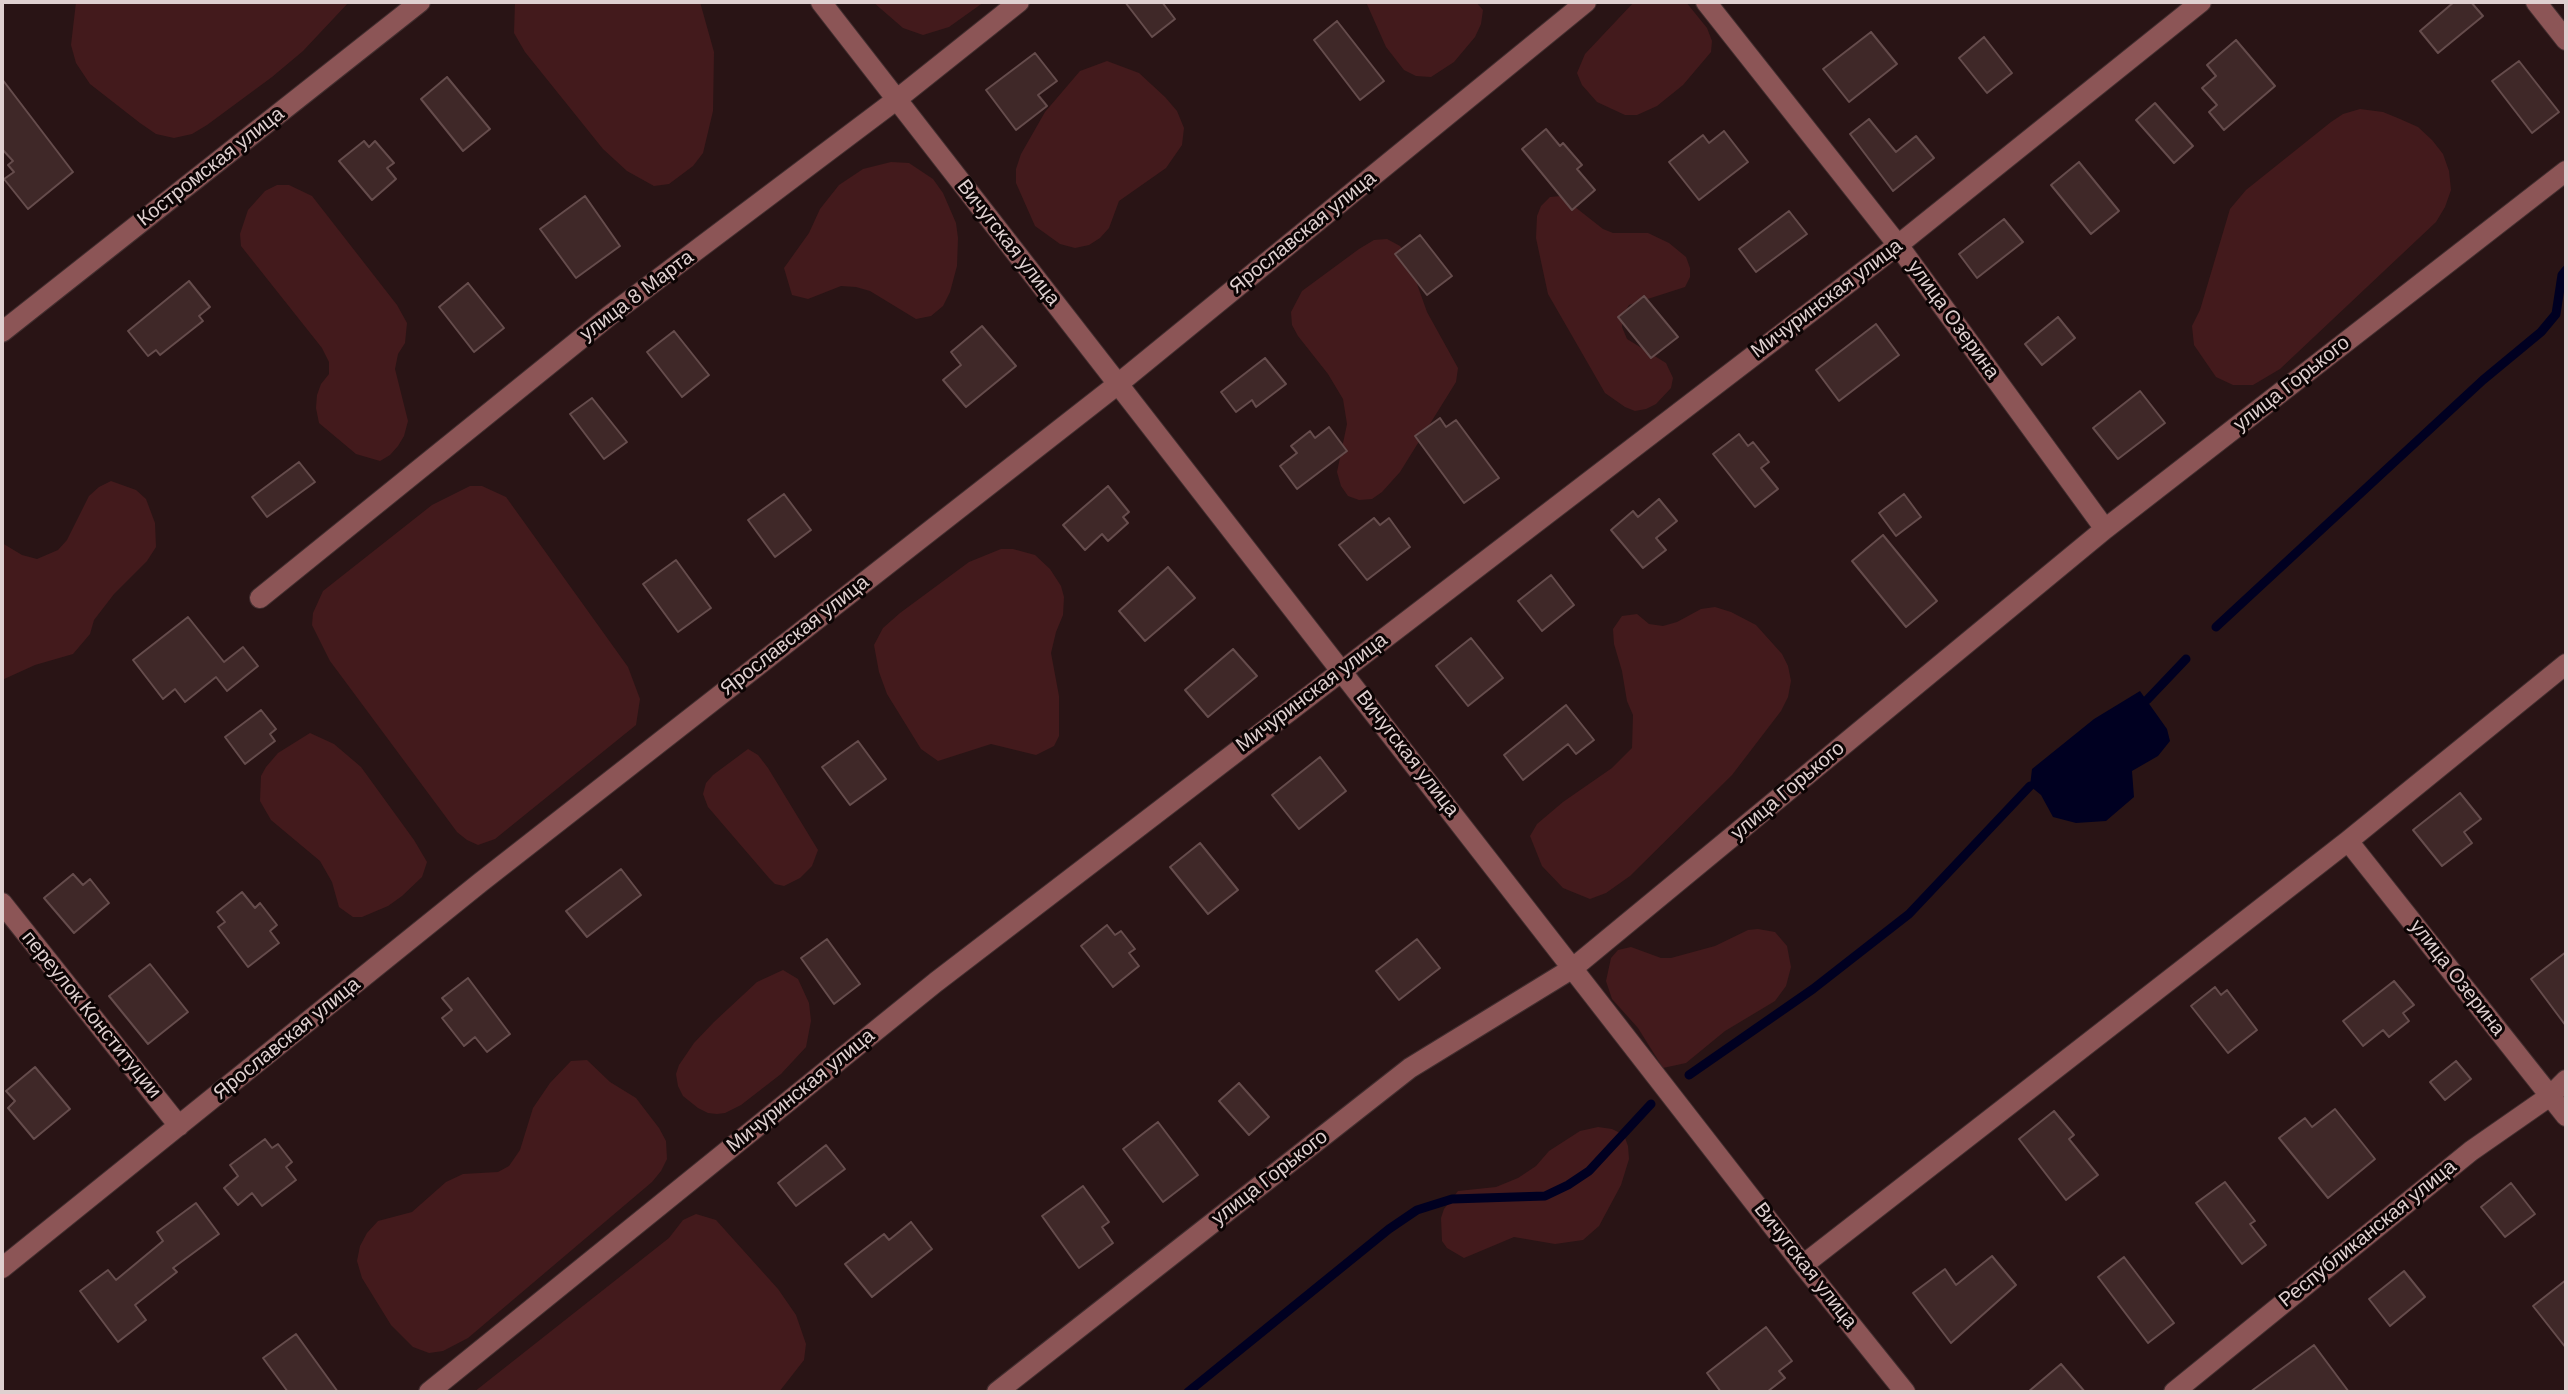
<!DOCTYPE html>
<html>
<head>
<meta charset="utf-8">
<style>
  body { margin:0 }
  #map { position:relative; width:2568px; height:1394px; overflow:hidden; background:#291415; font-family:Arial,sans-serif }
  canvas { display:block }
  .frame { position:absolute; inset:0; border:4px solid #dfd0d0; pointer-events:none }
</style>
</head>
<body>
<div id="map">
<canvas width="2568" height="1394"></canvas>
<div class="frame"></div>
</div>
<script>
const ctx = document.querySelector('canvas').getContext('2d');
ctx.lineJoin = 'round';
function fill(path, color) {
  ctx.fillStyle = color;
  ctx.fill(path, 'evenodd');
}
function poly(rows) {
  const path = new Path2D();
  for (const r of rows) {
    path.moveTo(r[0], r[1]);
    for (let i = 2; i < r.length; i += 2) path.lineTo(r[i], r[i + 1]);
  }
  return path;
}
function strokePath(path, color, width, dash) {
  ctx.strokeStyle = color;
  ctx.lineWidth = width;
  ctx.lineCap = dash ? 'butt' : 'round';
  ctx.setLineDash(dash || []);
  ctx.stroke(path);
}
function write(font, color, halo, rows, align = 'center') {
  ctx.font = font + ' Arial,sans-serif';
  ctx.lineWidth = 6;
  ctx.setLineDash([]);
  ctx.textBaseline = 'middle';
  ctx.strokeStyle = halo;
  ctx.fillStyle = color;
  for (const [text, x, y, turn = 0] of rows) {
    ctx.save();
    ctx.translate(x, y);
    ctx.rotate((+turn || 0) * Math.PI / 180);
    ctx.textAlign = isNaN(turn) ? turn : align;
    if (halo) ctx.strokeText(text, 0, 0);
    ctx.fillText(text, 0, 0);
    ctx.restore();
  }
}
const green = poly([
  [76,2,349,2,303,51,272,77,207,125,192,134,174,138,156,134,140,123,90,84,76,63,71,45],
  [515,2,700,2,714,52,713,111,703,153,693,166,669,184,654,186,627,171,603,149,525,52,514,33],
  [873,2,984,2,949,27,923,35,903,28],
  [1366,2,1476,2,1483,10,1481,24,1475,37,1454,62,1431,77,1416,76,1404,70,1386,47],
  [1634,2,1686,2,1707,28,1712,41,1711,52,1683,85,1657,106,1637,115,1625,115,1597,102,1582,85,1577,73,1585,54],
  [1107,61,1139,73,1165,97,1177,111,1184,128,1182,145,1166,168,1119,201,1109,228,1100,238,1089,245,1075,248,1060,244,1035,226,1016,183,1016,169,1021,154,1045,112,1080,71],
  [2360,109,2383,112,2400,119,2418,127,2432,140,2443,154,2449,171,2451,190,2445,207,2436,222,2280,369,2253,385,2233,385,2216,377,2194,345,2192,326,2200,310,2230,209,2246,190,2331,122,2343,114],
  [891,162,909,163,933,179,943,193,956,223,958,238,957,266,950,292,943,306,931,316,916,319,870,291,856,287,841,286,808,299,792,295,784,268,809,233,820,209,839,185,863,169],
  [277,185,289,185,312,196,397,305,407,323,405,343,398,354,395,369,408,421,404,436,398,446,390,455,380,461,356,454,319,423,316,408,317,395,321,384,329,374,329,362,322,348,241,246,240,234,248,210,265,191],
  [1561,196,1603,229,1613,233,1648,233,1669,243,1686,257,1690,268,1690,277,1685,287,1629,305,1623,315,1622,327,1627,339,1666,363,1673,378,1671,388,1656,404,1646,409,1635,411,1625,407,1605,393,1548,294,1536,238,1537,216,1541,206,1550,197],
  [1387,239,1400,246,1407,256,1427,312,1458,368,1456,382,1400,472,1382,492,1372,499,1359,500,1348,496,1341,486,1337,472,1347,424,1343,399,1328,374,1298,336,1292,325,1291,312,1302,291,1359,249,1374,240],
  [111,481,136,490,146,499,155,523,156,547,147,561,114,594,94,620,90,634,73,654,35,665,2,680,2,543,22,555,37,559,58,550,67,540,89,496,99,487],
  [470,486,482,486,506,497,628,667,640,699,636,725,495,839,478,845,467,840,457,832,330,661,312,625,313,613,323,591,432,505],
  [1001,549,1013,549,1035,555,1050,569,1061,586,1064,597,1063,615,1056,632,1051,653,1059,696,1059,736,1054,746,1036,755,991,744,938,761,921,749,887,694,879,672,874,645,883,628,900,613,969,562],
  [1715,607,1731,612,1756,625,1782,654,1788,666,1791,681,1788,697,1781,711,1732,775,1630,876,1606,893,1590,899,1563,888,1542,866,1530,836,1537,824,1563,802,1612,768,1632,748,1633,715,1627,701,1622,671,1614,644,1613,629,1622,616,1637,614,1649,624,1663,626,1677,622,1701,609],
  [310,733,334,744,361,767,414,840,427,862,422,877,402,896,388,906,362,917,353,917,339,907,332,882,320,861,271,820,260,801,261,776,266,767,278,753],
  [748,749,758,755,768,768,818,850,812,866,800,878,784,886,775,884,769,878,708,807,703,794,706,783,713,775],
  [1758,929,1775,932,1787,946,1791,967,1786,986,1775,1001,1725,1031,1686,1063,1663,1068,1638,1028,1612,999,1606,981,1611,958,1618,950,1631,947,1661,958,1671,958,1715,946,1748,930],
  [783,970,798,979,809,1003,811,1021,806,1047,781,1074,741,1105,725,1113,717,1114,708,1113,698,1108,683,1096,678,1086,676,1074,679,1065,694,1043,714,1022,757,982],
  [587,1060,610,1082,636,1098,659,1128,666,1141,667,1159,661,1171,652,1182,468,1338,443,1351,429,1353,413,1347,391,1325,362,1278,357,1261,360,1246,367,1233,378,1221,412,1212,446,1182,463,1174,498,1172,509,1166,520,1150,533,1108,550,1083,571,1061],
  [1598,1127,1612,1129,1624,1135,1628,1146,1629,1159,1621,1185,1599,1226,1583,1240,1555,1244,1514,1237,1464,1258,1447,1248,1442,1241,1441,1218,1444,1209,1458,1191,1496,1187,1518,1178,1536,1166,1549,1151,1580,1131],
  [696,1214,716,1220,778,1289,796,1315,806,1344,804,1360,779,1392,474,1392,669,1238,683,1220]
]);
const water = poly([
  [2140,691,2167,729,2170,741,2158,756,2132,771,2134,797,2106,821,2076,823,2053,817,2041,795,2030,786,2032,769,2094,719]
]);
const stream = poly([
  [2216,627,2483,380,2541,332,2556,314,2562,275,2566,270],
  [2147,700,2186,659],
  [1689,1075,1813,989,1909,914,2030,786],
  [1188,1392,1389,1229,1417,1210,1452,1199,1545,1196,1568,1185,1589,1171,1651,1104]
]);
const building = poly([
  [1125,2,1162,2,1175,19,1152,37,1125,2],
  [2454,2,2471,2,2483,16,2438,53,2420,31,2454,2],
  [1337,21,1384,81,1360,100,1314,40,1337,21],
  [1871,32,1897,64,1849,102,1823,69,1871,32],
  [1984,37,2012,73,1987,93,1959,58,1984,37],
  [2236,40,2275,86,2224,130,2209,112,2217,105,2202,88,2216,76,2207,65,2236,40],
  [1035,53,1057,81,1038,95,1047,106,1016,130,986,90,1035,53],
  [2519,61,2559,112,2532,133,2492,81,2519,61],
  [447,77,490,129,463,151,421,99,447,77],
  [2,79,73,172,28,209,4,179,14,172,8,165,13,161,2,149,2,79],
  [2155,103,2193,146,2174,163,2136,120,2155,103],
  [1869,119,1896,152,1916,136,1934,158,1893,191,1850,134,1869,119],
  [1546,129,1560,146,1563,143,1582,165,1577,169,1595,190,1572,210,1522,149,1546,129],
  [1724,131,1748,162,1699,200,1669,162,1703,135,1709,143,1724,131],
  [364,141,369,147,375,141,394,163,387,168,396,179,372,200,339,161,364,141],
  [2079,162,2119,211,2091,234,2051,185,2079,162],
  [585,196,620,246,576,278,540,229,585,196],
  [1789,211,1807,234,1756,272,1739,249,1789,211],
  [2004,219,2023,242,1977,278,1959,254,2004,219],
  [1420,235,1452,276,1427,295,1395,254,1420,235],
  [189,281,210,307,199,316,203,321,160,355,156,350,148,356,128,331,189,281],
  [468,283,504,328,474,352,439,307,468,283],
  [1644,296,1678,337,1651,358,1618,317,1644,296],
  [2058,317,2075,338,2042,365,2025,344,2058,317],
  [1876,324,1899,355,1839,401,1816,370,1876,324],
  [982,326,1016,366,966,407,943,380,961,365,951,352,982,326],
  [674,331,709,375,682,397,647,352,674,331],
  [1265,358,1286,384,1256,407,1252,400,1236,412,1221,392,1265,358],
  [2140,391,2165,423,2118,459,2093,428,2140,391],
  [592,398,627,442,604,459,570,414,592,398],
  [1440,418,1446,427,1456,420,1499,478,1464,503,1415,436,1440,418],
  [1329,427,1347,451,1297,489,1280,466,1297,453,1291,446,1310,431,1315,438,1329,427],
  [1739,434,1748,446,1753,442,1769,462,1761,468,1778,489,1755,507,1713,454,1739,434],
  [299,462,315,482,267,517,252,497,299,462],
  [1108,486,1129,512,1123,517,1128,523,1108,541,1102,534,1085,550,1063,525,1108,486],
  [784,494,811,530,775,557,748,520,784,494],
  [1904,494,1921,517,1896,536,1879,513,1904,494],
  [1659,499,1677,521,1656,538,1666,550,1643,568,1611,530,1633,511,1638,517,1659,499],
  [1374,518,1380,525,1389,518,1410,547,1367,580,1339,545,1374,518],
  [1883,535,1937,601,1906,627,1852,561,1883,535],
  [676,560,711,608,678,632,643,584,676,560],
  [1168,567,1195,598,1145,641,1119,611,1168,567],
  [1551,575,1574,605,1542,631,1518,601,1551,575],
  [188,617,224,662,243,647,258,666,227,691,216,677,185,702,175,689,163,699,133,660,188,617],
  [1471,638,1503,678,1468,706,1436,666,1471,638],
  [1233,649,1257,676,1208,717,1185,690,1233,649],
  [1566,705,1594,740,1576,754,1568,744,1523,780,1504,755,1566,705],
  [261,710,276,729,270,734,275,741,245,764,225,737,261,710],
  [858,741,886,779,850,805,822,767,858,741],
  [1320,757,1346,791,1299,829,1272,795,1320,757],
  [2460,793,2481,819,2464,832,2472,843,2442,866,2413,830,2460,793],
  [1200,843,1238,890,1208,914,1170,867,1200,843],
  [621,869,641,895,587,937,566,911,621,869],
  [73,874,83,885,90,879,109,903,74,933,44,898,73,874],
  [242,892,255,908,260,903,277,925,270,931,279,943,248,967,218,927,225,922,217,912,242,892],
  [1107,925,1115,935,1121,931,1135,949,1129,953,1139,966,1113,987,1081,946,1107,925],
  [827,939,860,984,834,1004,801,958,827,939],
  [1417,939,1440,968,1399,1000,1376,971,1417,939],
  [2566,952,2566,1026,2531,979,2566,952],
  [150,964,188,1012,148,1044,109,996,150,964],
  [468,978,510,1034,487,1052,475,1037,464,1046,442,1018,452,1010,442,998,468,978],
  [2394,981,2414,1005,2403,1013,2409,1021,2389,1037,2383,1030,2363,1046,2343,1021,2394,981],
  [2215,987,2221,995,2227,990,2257,1030,2228,1053,2191,1006,2215,987],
  [2456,1061,2471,1079,2445,1100,2430,1082,2456,1061],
  [35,1067,70,1109,34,1139,8,1108,15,1101,6,1091,35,1067],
  [1239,1083,1269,1117,1249,1135,1219,1101,1239,1083],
  [2335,1109,2375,1159,2328,1198,2279,1138,2305,1118,2312,1127,2335,1109],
  [2054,1111,2074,1135,2069,1139,2098,1175,2066,1200,2019,1139,2054,1111],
  [1158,1122,1198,1175,1163,1202,1123,1149,1158,1122],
  [265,1139,272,1148,278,1144,292,1162,286,1167,296,1180,262,1206,252,1193,238,1205,224,1188,238,1176,230,1165,265,1139],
  [826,1145,845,1169,796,1206,778,1183,826,1145],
  [2225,1182,2255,1221,2250,1224,2266,1245,2242,1264,2196,1203,2225,1182],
  [2511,1183,2535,1214,2505,1237,2481,1207,2511,1183],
  [1083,1186,1109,1222,1102,1227,1113,1243,1079,1268,1042,1216,1083,1186],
  [196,1203,219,1234,173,1268,177,1272,135,1305,146,1320,118,1342,80,1291,108,1270,116,1280,163,1241,157,1232,196,1203],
  [911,1222,932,1249,872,1297,845,1264,884,1234,889,1240,911,1222],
  [1992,1256,2016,1285,1951,1343,1913,1293,1945,1269,1956,1285,1992,1256],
  [2124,1257,2174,1323,2148,1343,2098,1277,2124,1257],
  [2404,1271,2425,1297,2390,1326,2369,1299,2404,1271],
  [2566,1280,2566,1348,2533,1306,2566,1280],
  [1766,1327,1792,1361,1779,1371,1785,1378,1767,1392,1721,1392,1707,1373,1766,1327],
  [296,1334,338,1392,288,1392,263,1358,296,1334],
  [2314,1345,2349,1392,2250,1392,2314,1345],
  [2061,1364,2085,1392,2028,1392,2061,1364]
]);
const minor = poly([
  [821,2,1803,1265,1905,1392],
  [1706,2,1898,245,2105,529],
  [2536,2,2566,40],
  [2,332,420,2],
  [260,598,609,316,896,100,1019,2],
  [2348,841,2566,1116],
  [2,903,179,1126],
  [1803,1265,2348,841,2566,664],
  [2,1268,481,882,1118,384,1586,2],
  [429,1392,936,982,1898,245,2201,2],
  [997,1392,1410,1068,1573,968,2105,529,2566,171],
  [2174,1392,2471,1151,2550,1096,2566,1080]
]);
const streetNames = [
  ["Костромская улица",211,167,-38],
  ["Ярославская улица",1303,233,-39],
  ["Вичугская улица",1008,243,52],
  ["улица 8 Марта",637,296,-37],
  ["Мичуринская улица",1827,299,-37],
  ["улица Озерина",1953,320,54],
  ["улица Горького",2292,384,-38],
  ["Ярославская улица",795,636,-38],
  ["Мичуринская улица",1312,693,-37],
  ["Вичугская улица",1407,754,52],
  ["улица Горького",1788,791,-40],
  ["улица Озерина",2457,978,52],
  ["переулок Конституции",91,1015,51],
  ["Ярославская улица",287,1039,-39],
  ["Мичуринская улица",801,1091,-39],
  ["улица Горького",1270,1178,-38],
  ["Республиканская улица",2368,1234,-39],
  ["Вичугская улица",1805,1266,52]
];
fill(green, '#431a1c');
fill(water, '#000021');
strokePath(stream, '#000021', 9);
fill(building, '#3f2828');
strokePath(building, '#654c4c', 2);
strokePath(minor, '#422e2f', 22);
strokePath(minor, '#8c5556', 20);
write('20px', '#dfd0d0', '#0c0404', streetNames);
</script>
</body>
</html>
